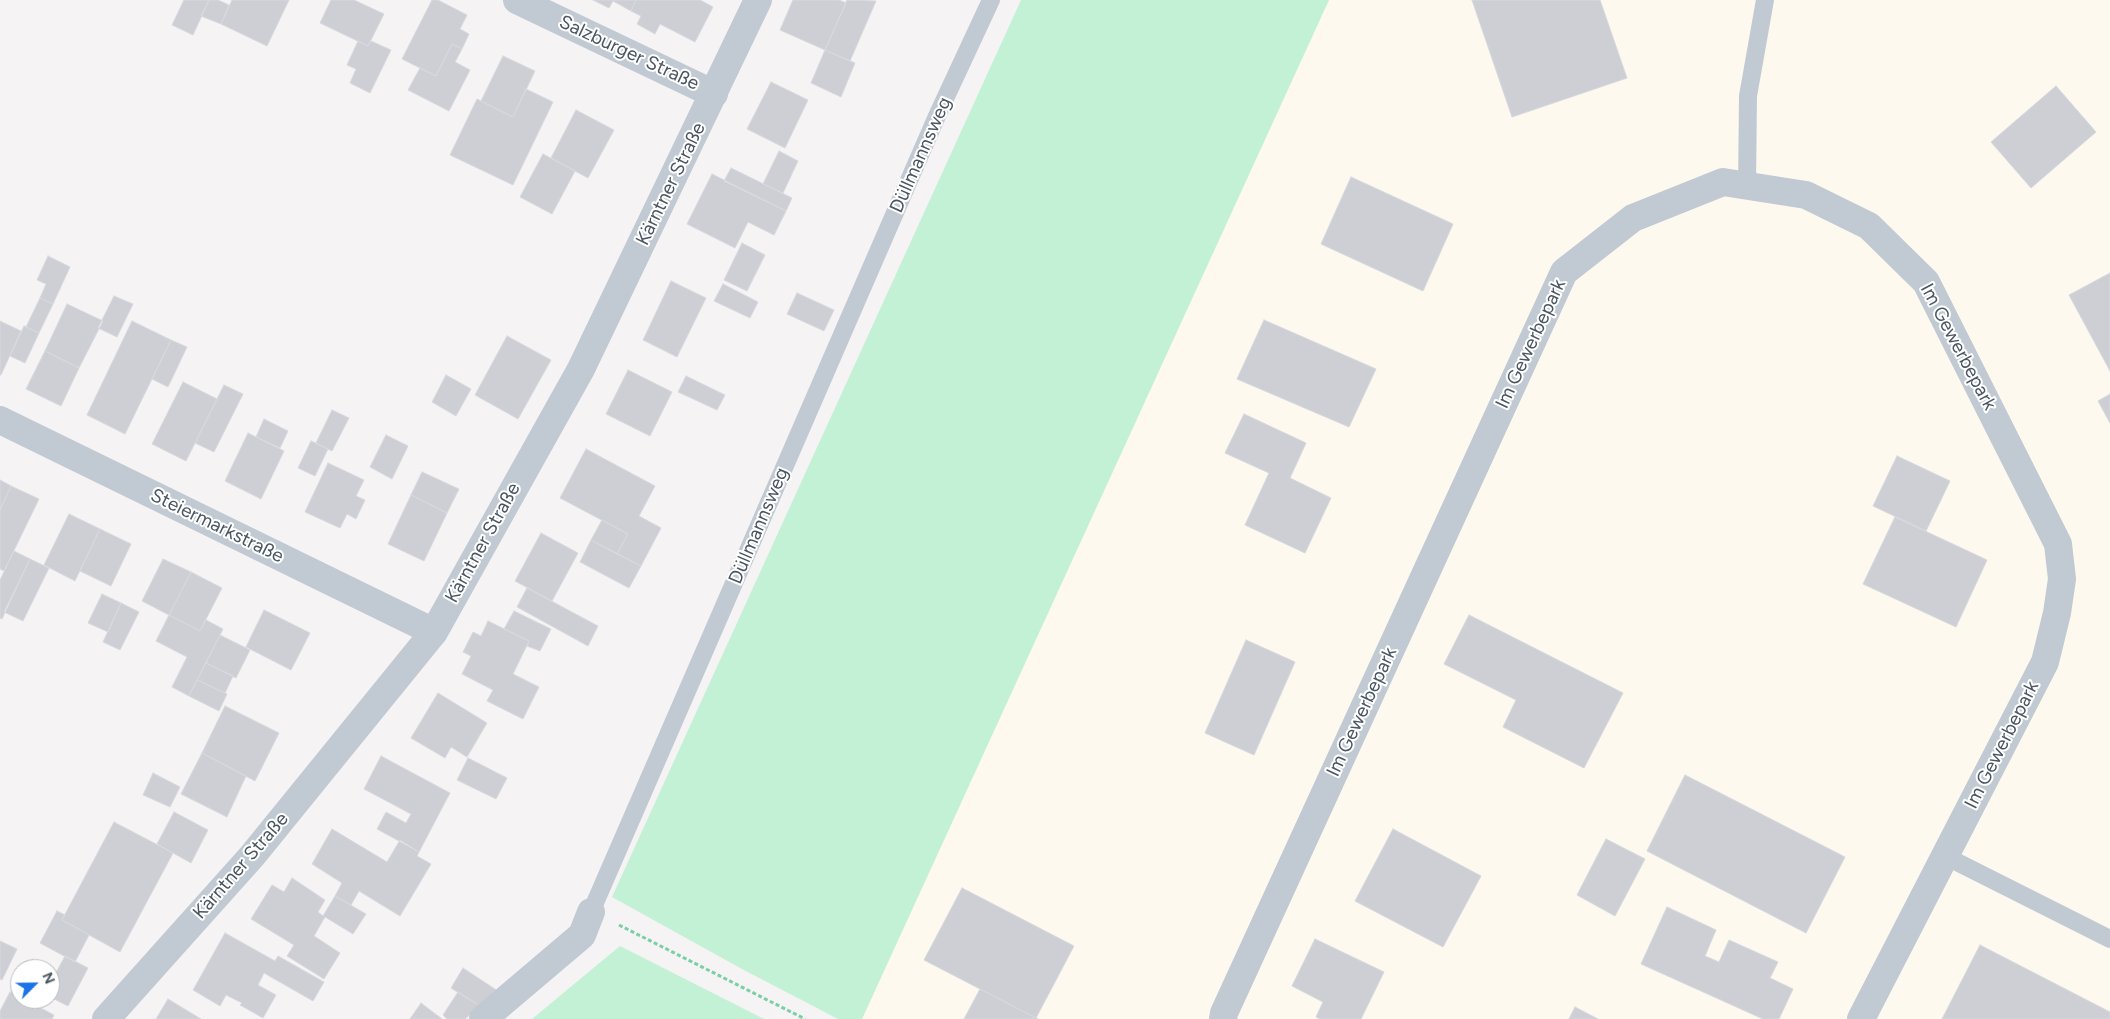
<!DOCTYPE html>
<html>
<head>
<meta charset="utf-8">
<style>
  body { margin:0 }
  #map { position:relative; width:2110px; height:1019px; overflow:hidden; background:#f5f3f3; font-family:Figtree,sans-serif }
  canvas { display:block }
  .north { position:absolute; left:10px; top:959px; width:50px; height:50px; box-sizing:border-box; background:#fff; border:1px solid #b7bbc0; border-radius:50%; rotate:67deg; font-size:14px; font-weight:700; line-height:20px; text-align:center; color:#4a5661 }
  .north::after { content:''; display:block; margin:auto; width:18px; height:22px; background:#1a73e8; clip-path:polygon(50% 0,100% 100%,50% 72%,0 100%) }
</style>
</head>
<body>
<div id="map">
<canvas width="2110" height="1019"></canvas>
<div class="north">N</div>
</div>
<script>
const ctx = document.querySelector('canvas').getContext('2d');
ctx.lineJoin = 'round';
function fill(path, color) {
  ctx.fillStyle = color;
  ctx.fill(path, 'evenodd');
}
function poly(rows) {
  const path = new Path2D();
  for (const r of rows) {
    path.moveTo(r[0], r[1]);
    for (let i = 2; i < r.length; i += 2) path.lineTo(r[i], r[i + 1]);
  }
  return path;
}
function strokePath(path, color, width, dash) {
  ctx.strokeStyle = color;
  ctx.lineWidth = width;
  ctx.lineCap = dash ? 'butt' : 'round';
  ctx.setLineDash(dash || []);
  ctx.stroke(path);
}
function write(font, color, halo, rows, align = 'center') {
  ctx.font = font + ' Figtree,sans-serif';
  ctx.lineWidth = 4;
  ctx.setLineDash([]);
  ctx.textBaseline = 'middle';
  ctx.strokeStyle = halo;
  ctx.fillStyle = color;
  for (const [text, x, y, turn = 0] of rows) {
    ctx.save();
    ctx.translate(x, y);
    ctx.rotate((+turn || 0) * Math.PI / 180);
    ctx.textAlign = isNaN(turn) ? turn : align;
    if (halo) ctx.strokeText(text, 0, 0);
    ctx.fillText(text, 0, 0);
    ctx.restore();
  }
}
const commercial = poly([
  [1329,0,2110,0,2110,1019,862,1019]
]);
const green = poly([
  [1021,0,1329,0,862,1019,838,1019,742,969,612,897],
  [620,946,764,1019,532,1019]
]);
const building = poly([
  [184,0,209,0,193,35,172,25,184,0],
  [209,0,218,0,229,5,221,24,201,16,209,0],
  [232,0,289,0,267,46,221,24,232,0],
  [331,0,354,0,384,14,368,46,320,23,331,0],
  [432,0,438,0,467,15,460,29,469,34,462,49,452,44,436,76,402,59,432,0],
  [593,0,636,0,631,11,613,1,609,8,593,0],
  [636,0,700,0,713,7,695,42,660,24,655,34,637,24,641,16,631,11,636,0],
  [793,0,839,0,846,3,825,50,780,30,793,0],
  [847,0,876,1,850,61,825,50,847,0],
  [1472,0,1600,0,1627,78,1512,117,1472,0],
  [358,41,368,46,371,41,391,50,370,93,350,83,356,69,347,65,358,41],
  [452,44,462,49,455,62,470,70,449,111,408,90,420,68,436,76,452,44],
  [825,50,855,63,841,97,811,83,825,50],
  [503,56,535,71,513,117,481,101,503,56],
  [771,82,808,100,785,148,747,129,771,82],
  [2056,86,2096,132,2031,188,1991,142,2056,86],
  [526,89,553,102,513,185,450,155,477,99,513,117,526,89],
  [576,110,614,130,588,178,551,158,576,110],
  [779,151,798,161,783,193,763,184,779,151],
  [543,154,575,171,552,214,520,197,543,154],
  [731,168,792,198,786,211,724,181,731,168],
  [712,174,786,211,774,235,748,222,735,248,687,224,712,174],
  [1351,177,1453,224,1423,291,1321,244,1351,177],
  [742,243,765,255,747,291,724,280,742,243],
  [48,256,70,267,53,304,40,298,46,284,37,280,48,256],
  [2110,273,2110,371,2069,295,2110,273],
  [671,281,706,298,677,357,643,340,671,281],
  [723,284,758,302,750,318,714,301,723,284],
  [797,293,834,310,824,331,787,314,797,293],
  [114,296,133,304,117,337,98,328,114,296],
  [40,298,53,304,39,333,26,327,40,298],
  [67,304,103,321,79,368,45,351,67,304],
  [1264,320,1376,369,1349,427,1237,379,1264,320],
  [0,321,21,331,1,375,0,375,0,321],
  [132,321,171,340,125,434,87,415,132,321],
  [24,326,39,333,25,363,10,356,24,326],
  [507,336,551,360,518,419,475,395,507,336],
  [171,340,187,347,168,387,152,379,171,340],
  [45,351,79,368,61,406,26,389,45,351],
  [628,370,672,392,650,436,606,414,628,370],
  [446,375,471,389,456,416,432,402,446,375],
  [686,376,725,395,717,410,678,392,686,376],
  [183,382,217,399,186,461,152,444,183,382],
  [224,385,243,394,214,452,195,443,224,385],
  [2110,394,2110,423,2098,401,2110,394],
  [332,410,349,418,332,451,316,443,332,410],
  [1244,414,1306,443,1290,478,1331,498,1305,553,1245,525,1269,473,1225,453,1244,414],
  [264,419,288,431,280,448,256,437,264,419],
  [248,433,284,451,261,499,225,481,248,433],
  [386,435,408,446,392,479,370,467,386,435],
  [311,441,328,449,315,476,298,468,311,441],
  [586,449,655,486,639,516,661,528,641,566,617,554,628,534,560,498,586,449],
  [1897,456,1950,481,1926,531,1873,506,1897,456],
  [328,463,364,480,356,496,365,500,356,519,347,514,340,528,305,512,328,463],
  [422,472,459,489,447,513,411,495,422,472],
  [0,480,11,486,0,510,0,480],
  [11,486,39,499,4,571,0,569,0,510,11,486],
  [411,495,447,513,424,561,388,544,411,495],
  [69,514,100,529,75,581,44,565,69,514],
  [1895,517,1987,560,1956,627,1863,584,1895,517],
  [602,520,628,534,617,554,591,540,602,520],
  [100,529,131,544,111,586,80,571,100,529],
  [541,533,578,553,552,601,515,581,541,533],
  [591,540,641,566,629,588,580,562,591,540],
  [14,551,30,559,2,619,0,618,0,580,14,551],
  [30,559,49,568,23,621,4,612,30,559],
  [163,559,191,572,169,615,142,601,163,559],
  [191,572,222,588,200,631,169,615,191,572],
  [527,588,598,626,588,646,517,607,527,588],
  [102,594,121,603,108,632,88,623,102,594],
  [121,603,139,612,120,650,103,642,121,603],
  [264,610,310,633,291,670,246,647,264,610],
  [514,611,551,629,540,651,527,646,529,641,504,629,514,611],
  [169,615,200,631,206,620,223,629,189,696,172,687,187,657,156,641,169,615],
  [1469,615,1623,693,1584,768,1503,727,1516,700,1444,664,1469,615],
  [488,621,529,641,513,674,539,687,523,719,487,701,493,690,462,674,471,656,463,652,473,632,481,636,488,621],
  [220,635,250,650,236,678,206,663,220,635],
  [1246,640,1295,662,1254,755,1205,733,1246,640],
  [206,663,233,676,225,693,197,680,206,663],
  [197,680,227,694,219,711,189,696,197,680],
  [438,693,487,723,467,757,451,747,445,758,411,738,438,693],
  [225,706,279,733,255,781,202,753,225,706],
  [202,753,246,776,227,817,181,794,202,753],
  [381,756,450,793,419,852,377,829,386,812,406,823,411,814,364,789,381,756],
  [468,758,507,778,496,799,457,780,468,758],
  [153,773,180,787,170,807,143,795,153,773],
  [1685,775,1845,857,1806,933,1647,851,1685,775],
  [174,812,208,830,191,863,157,844,174,812],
  [114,822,173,853,120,952,62,920,114,822],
  [332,829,387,862,400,840,419,852,417,856,431,864,400,916,359,891,351,905,335,896,342,883,312,864,332,829],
  [1393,829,1481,876,1443,947,1355,901,1393,829],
  [1606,839,1645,859,1615,916,1577,895,1606,839],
  [292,878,325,900,318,912,323,916,335,896,366,914,353,934,325,917,314,936,340,953,324,979,287,956,294,945,251,919,272,885,284,892,292,878],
  [962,888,1074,946,1036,1018,924,960,962,888],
  [1667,907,1716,930,1705,956,1719,962,1729,940,1778,962,1770,978,1793,989,1779,1019,1763,1019,1641,964,1667,907],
  [57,911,65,915,62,920,89,935,75,962,40,943,57,911],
  [225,933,275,961,278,956,324,982,313,1001,264,973,258,985,276,995,263,1018,240,1005,242,1003,226,995,220,1006,193,990,225,933],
  [1315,939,1384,972,1361,1019,1320,1019,1316,1017,1323,1002,1292,986,1315,939],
  [0,941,17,949,2,980,0,979,0,941],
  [1980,945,2110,1012,2110,1019,1942,1019,1980,945],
  [65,956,88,968,68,1006,50,997,50,984,65,956],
  [463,968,498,991,480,1006,451,988,463,968],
  [980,989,1036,1018,1038,1019,964,1019,980,989],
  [10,992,20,997,20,999,24,999,54,1015,52,1019,0,1019,0,1011,10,992],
  [458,992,480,1006,465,1019,447,1019,443,1015,458,992],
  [168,999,201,1019,156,1019,168,999],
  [421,1003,442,1019,410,1019,421,1003],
  [1575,1007,1598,1019,1569,1019,1575,1007]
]);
const path = poly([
  [619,925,805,1019]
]);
const service = poly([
  [1747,186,1748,96,1765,0],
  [1945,856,2110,939],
  [591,912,937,116,991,0]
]);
const minor = poly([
  [517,0,714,94],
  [0,420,434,632],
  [106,1019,252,856,434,632,581,369,758,0],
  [483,1019,582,935,591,912],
  [1223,1019,1224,1013,1564,272,1633,218,1723,182,1806,195,1869,226,1926,282,2058,544,2062,579,2057,613,2045,662,1861,1019]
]);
const streetNames = [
  ["Salzburger Straße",629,53,25],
  ["Düllmannsweg",921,155,-66],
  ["Kärntner Straße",671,184,-64],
  ["Im Gewerbepark",1531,344,-65],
  ["Im Gewerbepark",1958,347,62],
  ["Steiermarkstraße",217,526,26],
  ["Düllmannsweg",759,526,-67],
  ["Kärntner Straße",483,543,-61],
  ["Im Gewerbepark",1362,712,-65],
  ["Im Gewerbepark",2002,745,-63],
  ["Kärntner Straße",241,866,-49]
];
fill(commercial, '#fdf9ef');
fill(green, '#c3f1d5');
fill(building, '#cdcfd5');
strokePath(building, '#d7d9de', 1);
strokePath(path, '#7ad0a6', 3, [4, 2.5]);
strokePath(service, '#c1cad2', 18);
strokePath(minor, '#c1cad2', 28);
write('19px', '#4a5661', '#fff', streetNames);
</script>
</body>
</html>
